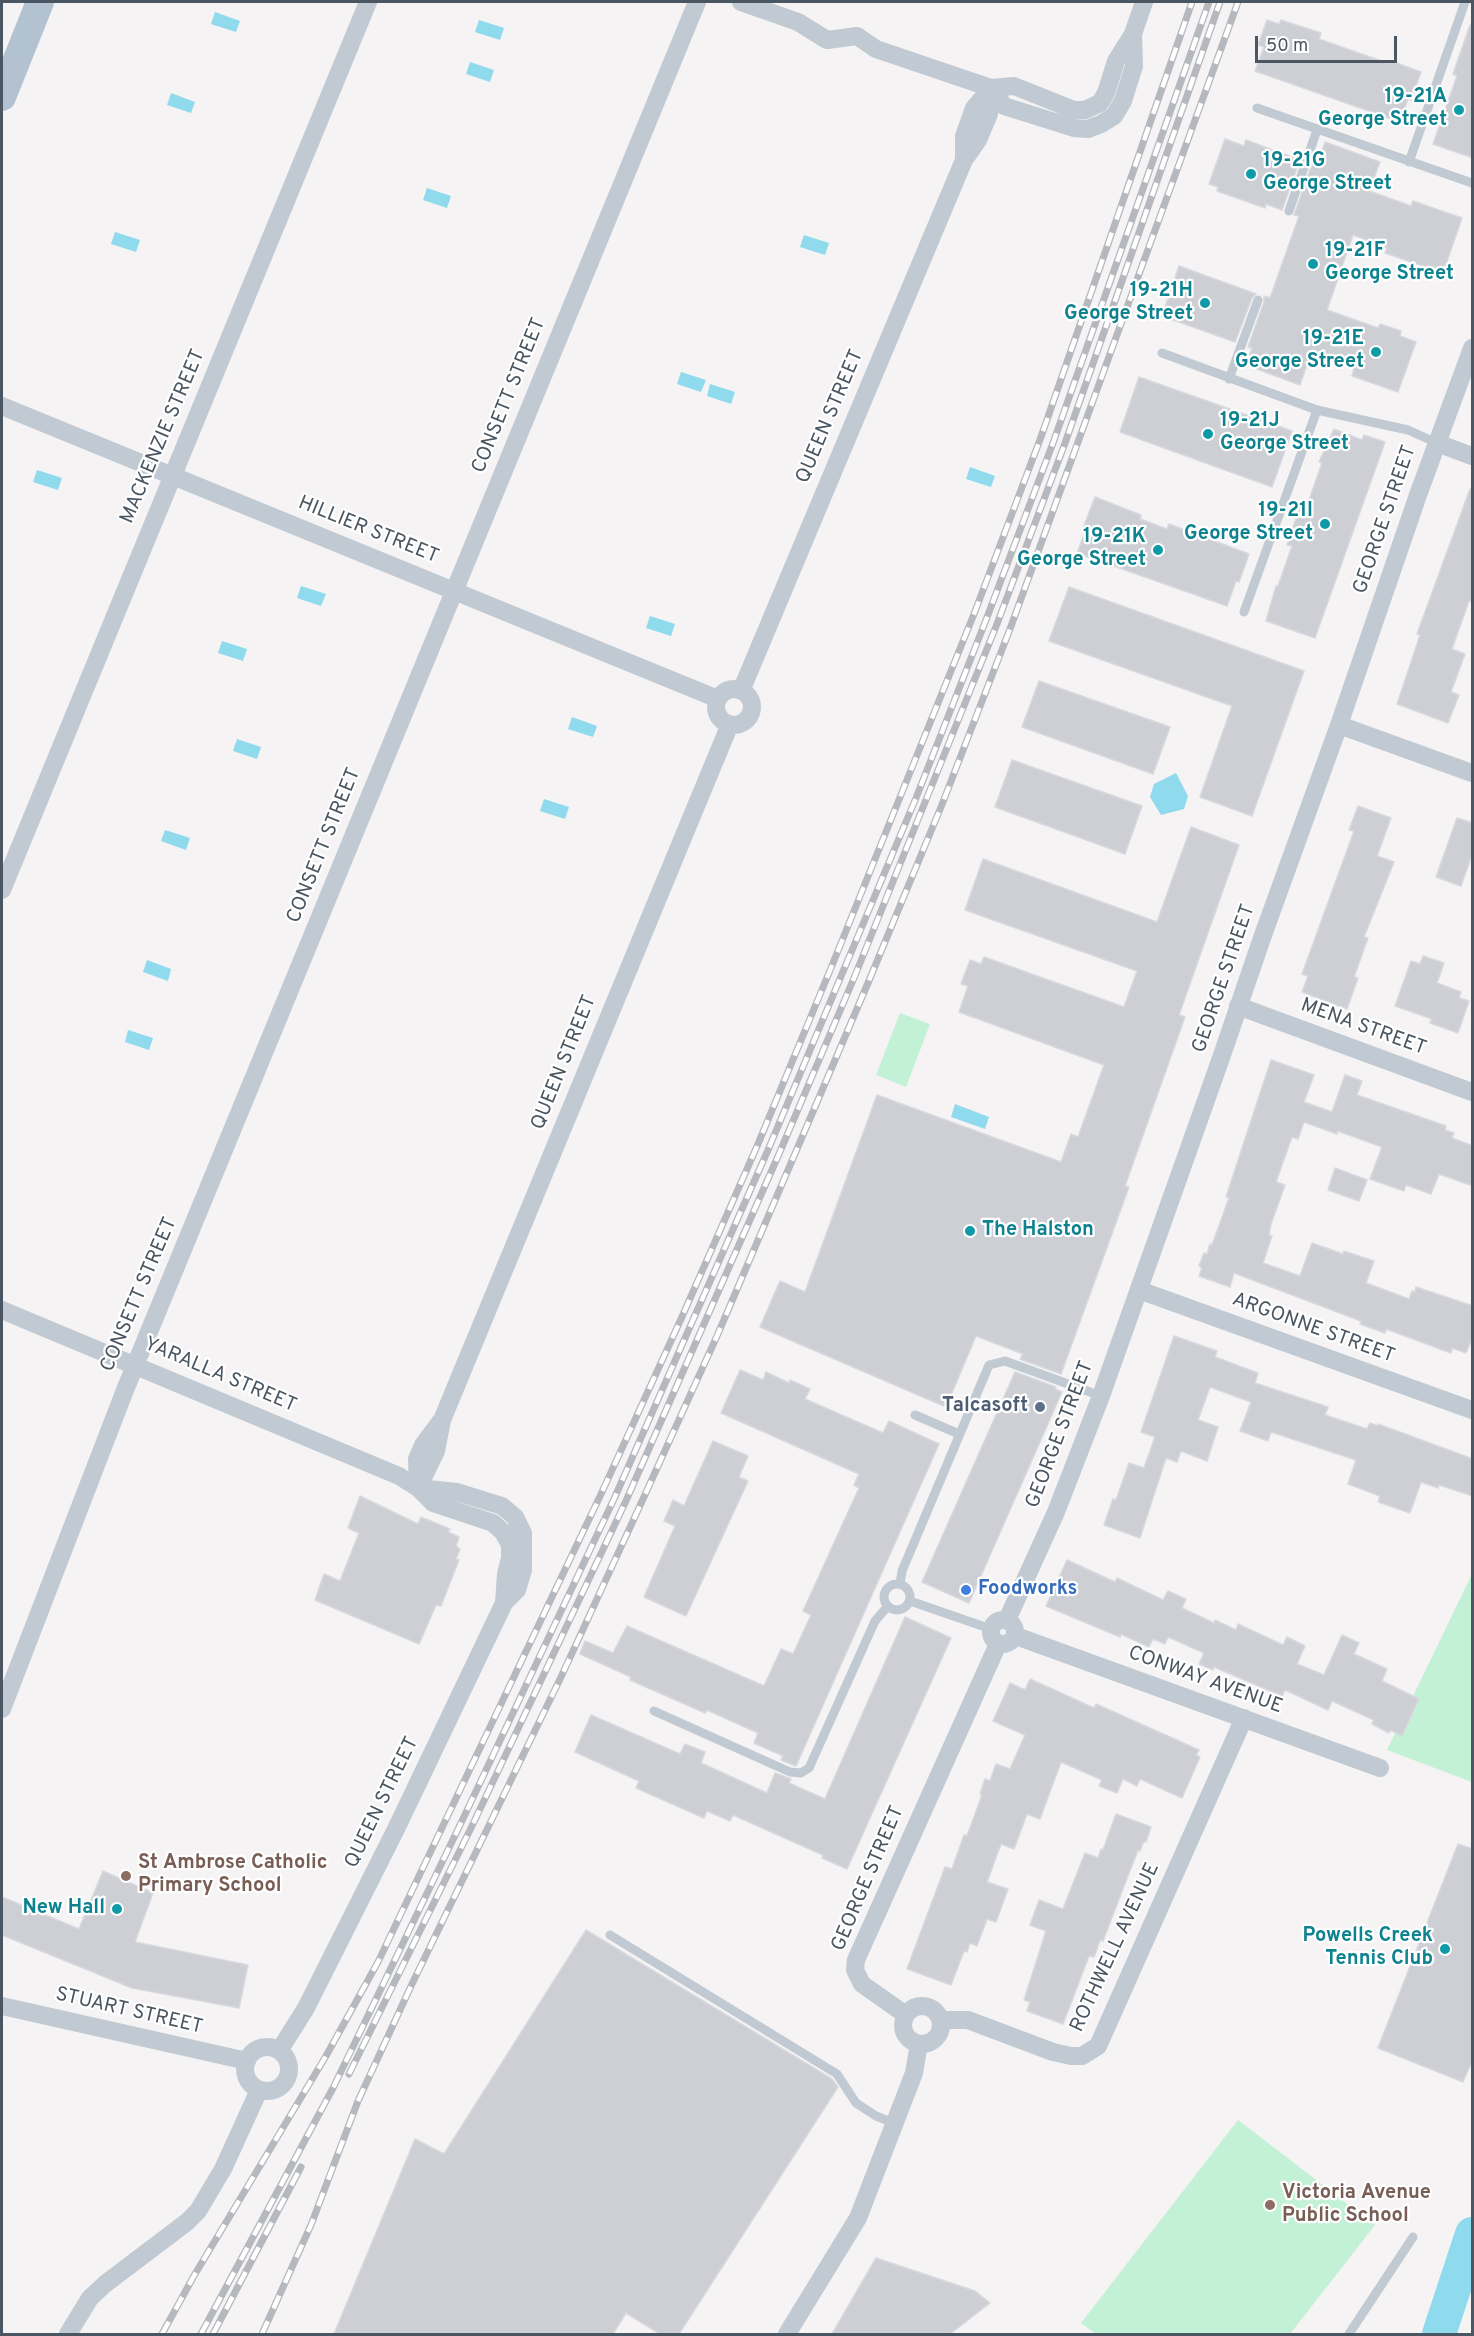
<!DOCTYPE html>
<html>
<head>
<meta charset="utf-8">
<style>
  body { margin:0 }
  #map { position:relative; width:1474px; height:2336px; overflow:hidden; background:#f5f3f3; font-family:Overpass,sans-serif }
  canvas { display:block }
  .frame { position:absolute; inset:0; border:3px solid #4a5661; pointer-events:none }
  .scale { position:absolute; left:1255px; top:36px; width:142px; height:27px; box-sizing:border-box; border:3px solid #4a5661; border-top:0; padding-left:8px; font-size:18px; line-height:21px; white-space:nowrap; color:#4a5661; -webkit-text-stroke:4px #fff; paint-order:stroke }
</style>
</head>
<body>
<div id="map">
<canvas width="1474" height="2336"></canvas>
<div class="frame"></div>
<div class="scale">50 m</div>
</div>
<script>
const ctx = document.querySelector('canvas').getContext('2d');
ctx.lineJoin = 'round';
function fill(path, color) {
  ctx.fillStyle = color;
  ctx.fill(path, 'evenodd');
}
function poly(rows) {
  const path = new Path2D();
  for (const r of rows) {
    if (r.length === 3) {
      path.moveTo(r[0] + r[2], r[1]);
      path.arc(r[0], r[1], r[2], 0, 2 * Math.PI);
      continue;
    }
    path.moveTo(r[0], r[1]);
    for (let i = 2; i < r.length; i += 2) path.lineTo(r[i], r[i + 1]);
  }
  return path;
}
function strokePath(path, color, width, dash) {
  ctx.strokeStyle = color;
  ctx.lineWidth = width;
  ctx.lineCap = dash ? 'butt' : 'round';
  ctx.setLineDash(dash || []);
  ctx.stroke(path);
}
function write(font, color, halo, rows, align = 'center') {
  ctx.font = font + ' Overpass,sans-serif';
  ctx.lineWidth = 4.5;
  ctx.setLineDash([]);
  ctx.textBaseline = 'middle';
  ctx.strokeStyle = halo;
  ctx.fillStyle = color;
  for (const [text, x, y, turn = 0] of rows) {
    ctx.save();
    ctx.translate(x, y);
    ctx.rotate((+turn || 0) * Math.PI / 180);
    ctx.textAlign = isNaN(turn) ? turn : align;
    if (halo) ctx.strokeText(text, 0, 0);
    ctx.fillText(text, 0, 0);
    ctx.restore();
  }
}
const green = poly([
  [900,1013,930,1024,906,1087,876,1075],
  [1472,1574,1472,1782,1387,1750],
  [1238,2120,1375,2225,1290,2334,1096,2334,1081,2323]
]);
const water = poly([
  [215,12,240,21,236,32,211,24],
  [479,20,504,28,500,40,475,32],
  [470,62,494,70,490,82,466,74],
  [171,93,195,102,191,113,167,105],
  [427,188,451,196,447,208,423,200],
  [115,232,140,240,136,252,111,244],
  [804,235,829,243,825,255,800,247],
  [681,372,706,380,701,392,677,384],
  [710,384,735,392,731,404,707,396],
  [970,467,995,476,991,487,966,479],
  [37,470,62,478,58,490,33,482],
  [301,586,326,594,321,606,297,598],
  [650,616,675,624,671,636,646,628],
  [222,641,247,649,243,661,218,653],
  [572,717,597,726,593,737,568,729],
  [237,739,261,747,257,759,233,751],
  [1176,773,1188,796,1184,809,1161,815,1150,797,1154,784],
  [544,799,569,807,565,819,540,811],
  [165,830,190,838,186,850,161,841],
  [147,960,171,969,168,981,143,972],
  [128,1030,153,1038,149,1050,125,1042],
  [955,1104,989,1117,985,1129,951,1117]
]);
const river = poly([
  [1439,2334,1472,2234]
]);
const building = poly([
  [1267,20,1279,24,1281,20,1321,33,1319,39,1390,64,1391,61,1421,72,1411,100,1408,99,1400,122,1255,71,1264,47,1258,45,1267,20],
  [1470,25,1473,25,1473,158,1433,144,1457,76,1453,74,1470,25],
  [1225,139,1244,146,1246,140,1300,160,1282,210,1266,204,1265,208,1217,191,1218,187,1209,184,1225,139],
  [1325,142,1380,162,1369,191,1411,206,1413,201,1462,218,1443,273,1385,253,1387,248,1353,235,1327,310,1378,328,1380,324,1401,331,1400,336,1416,342,1398,392,1352,376,1354,369,1311,353,1300,385,1246,365,1252,348,1248,347,1264,302,1264,296,1270,298,1299,216,1294,215,1312,164,1317,166,1325,142],
  [1179,266,1256,294,1252,298,1235,342,1162,316,1179,266],
  [1139,377,1292,431,1272,487,1120,432,1139,377],
  [1334,429,1362,440,1364,435,1385,442,1315,638,1266,621,1276,586,1278,586,1292,546,1287,545,1302,501,1308,503,1322,463,1319,462,1334,429],
  [1470,489,1473,489,1473,602,1469,601,1452,649,1465,654,1451,692,1459,695,1448,723,1397,704,1420,635,1417,634,1470,489],
  [1095,497,1141,515,1140,519,1167,529,1169,524,1249,554,1239,582,1236,581,1227,606,1077,553,1085,532,1082,531,1095,497],
  [1069,587,1304,671,1252,816,1200,797,1232,706,1049,641,1069,587],
  [1039,681,1170,727,1153,774,1022,727,1039,681],
  [1012,760,1142,806,1125,854,995,807,1012,760],
  [1358,806,1391,818,1377,856,1394,862,1364,937,1368,938,1354,977,1358,978,1347,1009,1302,992,1308,976,1302,974,1354,831,1349,830,1358,806],
  [1457,818,1473,823,1473,852,1461,886,1436,877,1457,818],
  [1191,827,1239,845,1179,1015,1185,1017,1125,1186,1129,1187,1061,1374,1020,1359,1023,1354,976,1336,946,1407,760,1327,780,1281,805,1292,877,1095,1061,1162,1071,1134,1078,1137,1104,1065,959,1012,968,986,961,984,970,960,981,964,984,957,1124,1007,1137,971,965,910,983,859,1157,922,1191,827],
  [1423,956,1444,963,1437,983,1461,992,1459,998,1469,1001,1458,1033,1430,1023,1432,1019,1395,1006,1411,961,1420,964,1423,956],
  [1271,1060,1314,1075,1304,1102,1332,1112,1345,1075,1362,1081,1357,1095,1446,1126,1445,1130,1454,1133,1452,1138,1473,1146,1473,1186,1439,1174,1431,1194,1406,1185,1404,1191,1370,1179,1382,1147,1338,1131,1337,1134,1304,1122,1298,1139,1292,1137,1276,1182,1285,1185,1271,1224,1269,1235,1272,1236,1263,1263,1300,1276,1312,1243,1343,1254,1344,1251,1374,1261,1366,1283,1409,1299,1412,1291,1415,1292,1416,1287,1473,1306,1473,1336,1466,1353,1452,1348,1451,1353,1386,1329,1385,1333,1360,1324,1361,1321,1234,1273,1230,1287,1199,1276,1202,1268,1199,1266,1204,1253,1207,1254,1210,1244,1212,1245,1229,1198,1226,1197,1271,1060],
  [1335,1168,1367,1180,1359,1201,1328,1190,1335,1168],
  [1174,1336,1217,1351,1215,1357,1258,1373,1255,1383,1328,1407,1325,1415,1367,1429,1370,1423,1378,1426,1378,1424,1473,1459,1473,1496,1439,1485,1438,1488,1421,1482,1410,1513,1378,1502,1380,1496,1348,1484,1356,1460,1271,1432,1268,1441,1240,1431,1251,1402,1210,1387,1198,1420,1218,1427,1207,1461,1181,1451,1177,1462,1166,1458,1140,1538,1104,1525,1113,1499,1116,1500,1129,1463,1144,1468,1155,1437,1141,1432,1174,1336],
  [740,1370,763,1380,766,1372,789,1383,790,1380,810,1389,805,1399,883,1433,889,1421,939,1444,796,1766,781,1760,783,1756,754,1743,758,1733,707,1710,705,1713,630,1680,631,1677,580,1654,585,1641,613,1653,627,1626,764,1686,781,1649,793,1654,811,1615,803,1611,859,1488,854,1485,859,1474,721,1413,740,1370],
  [1015,1372,1056,1387,1055,1389,1062,1392,969,1603,922,1582,1015,1372],
  [713,1441,748,1456,739,1477,748,1481,686,1616,644,1597,675,1526,664,1521,673,1500,684,1506,713,1441],
  [360,1496,418,1524,421,1517,450,1529,448,1532,459,1537,456,1546,460,1549,456,1559,459,1560,441,1606,436,1605,419,1644,315,1600,324,1574,340,1581,359,1533,348,1528,360,1496],
  [1067,1560,1115,1582,1117,1578,1163,1600,1168,1591,1186,1599,1182,1608,1214,1623,1215,1620,1236,1630,1238,1624,1283,1645,1287,1637,1305,1646,1297,1664,1324,1675,1342,1635,1359,1643,1354,1654,1387,1669,1382,1681,1419,1699,1402,1736,1390,1730,1389,1733,1372,1724,1374,1720,1332,1701,1328,1710,1285,1690,1282,1696,1214,1667,1213,1670,1199,1664,1204,1653,1168,1637,1165,1644,1153,1639,1149,1647,1121,1634,1120,1637,1046,1606,1067,1560],
  [905,1617,951,1638,847,1869,822,1858,823,1855,733,1815,730,1821,707,1811,704,1818,636,1788,639,1781,575,1752,591,1715,680,1754,685,1744,705,1752,701,1763,767,1793,775,1773,791,1779,789,1783,825,1799,905,1617],
  [1030,1679,1094,1708,1096,1704,1199,1750,1196,1755,1200,1757,1182,1798,1140,1779,1137,1786,1123,1779,1117,1793,1099,1786,1102,1780,1061,1762,1040,1819,1027,1814,1014,1849,1001,1844,987,1882,1008,1889,996,1922,987,1919,977,1946,970,1943,967,1952,964,1951,951,1985,907,1969,945,1867,952,1869,964,1835,967,1836,982,1795,980,1794,985,1779,990,1781,996,1764,1010,1769,1025,1735,993,1721,1010,1683,1025,1690,1030,1679],
  [1116,1814,1151,1827,1146,1842,1144,1841,1140,1851,1138,1850,1103,1941,1100,1940,1094,1957,1089,1956,1063,2024,1027,2011,1030,2002,1024,2000,1046,1931,1030,1925,1039,1900,1063,1909,1085,1853,1098,1858,1101,1849,1103,1850,1116,1814],
  [1458,1844,1473,1849,1473,2059,1463,2082,1378,2048,1458,1844],
  [103,1871,153,1893,135,1942,248,1965,239,2008,132,1988,2,1935,2,1897,79,1929,103,1871],
  [586,1930,832,2079,838,2087,679,2334,660,2334,626,2313,613,2334,334,2334,415,2139,444,2154,586,1930],
  [876,2258,975,2291,990,2303,950,2334,832,2334,876,2258]
]);
const lane = poly([
  [1257,108,1472,183],
  [1409,162,1465,2],
  [1289,211,1317,130],
  [1162,353,1317,410,1408,430,1437,443],
  [1229,379,1258,300],
  [1244,612,1317,410],
  [915,1415,959,1434],
  [897,1597,13],
  [900,1584,902,1571,989,1365,1005,1361,1101,1396],
  [910,1601,991,1629],
  [654,1711,790,1772,801,1773,809,1768,875,1621,888,1606],
  [610,1935,837,2074,856,2103,876,2116,894,2123],
  [1349,2334,1413,2237]
]);
const street = poly([
  [741,2,798,22,827,40,857,36,876,49,991,88],
  [991,88,1004,106,1074,128,1088,129,1101,124,1114,116,1123,101,1134,66,1133,34],
  [964,160,964,136,974,108,991,88,1014,86,1074,110,1085,110,1100,103,1106,93,1116,61,1133,34,1144,2],
  [2,406,718,699],
  [1437,443,1472,456],
  [734,707,18],
  [741,691,964,160,978,140,989,114,991,88],
  [1339,725,1472,773],
  [2,890,368,2],
  [1238,1006,1472,1092],
  [1139,1290,1472,1410],
  [2,1310,399,1476,418,1488,433,1503,493,1523,503,1532,510,1545,510,1558,506,1574,504,1603],
  [418,1487,417,1459,423,1445,440,1422],
  [418,1488,436,1451,442,1420,730,724],
  [1003,1632,12],
  [1007,1620,1056,1512,1101,1396,1221,1058,1262,938,1339,725,1418,495,1472,348],
  [1016,1636,1380,1768],
  [2,1709,125,1390,697,2],
  [922,2025,19],
  [2,2006,247,2061],
  [906,2015,862,1984,855,1970,856,1960,998,1644],
  [941,2020,968,2020,1053,2052,1071,2056,1082,2056,1098,2046,1244,1718],
  [267,2069,22],
  [279,2051,306,2008,397,1827,504,1603,517,1590,523,1570,523,1533,515,1517,502,1506,457,1492,418,1488],
  [68,2334,90,2298,105,2284,187,2222,198,2211,223,2169,259,2090],
  [787,2334,858,2218,914,2073,919,2044]
]);
const primary = poly([
  [2,97,40,2]
]);
const rail = poly([
  [349,2074,471,1828,625,1503,779,1154,854,978,997,624,1064,446,1220,2],
  [162,2334,195,2274,326,2056,378,1962,602,1492,681,1319,758,1144,831,968,974,614,1041,437,1192,2],
  [201,2334,333,2088,461,1823,614,1499,768,1150,916,798,986,620,1053,443,1209,2],
  [213,2334,301,2167],
  [262,2334,311,2225,358,2101,412,1984,561,1677,638,1510,717,1336,868,983,941,807,1010,629,1238,2]
]);
const markers = [
  [1459,110,6,"#0f9aa8"],
  [1251,174,6,"#0f9aa8"],
  [1313,264,6,"#0f9aa8"],
  [1205,303,6,"#0f9aa8"],
  [1376,352,6,"#0f9aa8"],
  [1208,434,6,"#0f9aa8"],
  [1325,524,6,"#0f9aa8"],
  [1158,550,6,"#0f9aa8"],
  [970,1231,6,"#0f9aa8"],
  [1040,1407,6,"#5c6f8a"],
  [966,1590,6,"#3f7fe0"],
  [126,1876,6,"#8d6e63"],
  [117,1909,6,"#0f9aa8"],
  [1445,1949,6,"#0f9aa8"],
  [1270,2205,6,"#8d6e63"]
];
const cultureNames = [
  ["19-21A",1447,98],
  ["George Street",1447,121],
  ["19-21G",1263,162,"left"],
  ["George Street",1263,185,"left"],
  ["19-21F",1325,252,"left"],
  ["George Street",1325,275,"left"],
  ["19-21H",1193,292],
  ["George Street",1193,315],
  ["19-21E",1364,340],
  ["George Street",1364,363],
  ["19-21J",1220,422,"left"],
  ["George Street",1220,445,"left"],
  ["19-21I",1313,512],
  ["George Street",1313,535],
  ["19-21K",1146,538],
  ["George Street",1146,561],
  ["The Halston",982,1231,"left"],
  ["New Hall",105,1909],
  ["Powells Creek",1433,1937],
  ["Tennis Club",1433,1960]
];
const streetNames = [
  ["CONSETT STREET",510,396,-68],
  ["QUEEN STREET",831,417,-67],
  ["MACKENZIE STREET",164,437,-67],
  ["GEORGE STREET",1386,520,-71],
  ["HILLIER STREET",368,531,22],
  ["CONSETT STREET",325,846,-68],
  ["GEORGE STREET",1225,979,-71],
  ["MENA STREET",1363,1028,20],
  ["QUEEN STREET",565,1063,-68],
  ["CONSETT STREET",140,1295,-67],
  ["ARGONNE STREET",1313,1329,20],
  ["YARALLA STREET",220,1376,23],
  ["GEORGE STREET",1061,1435,-69],
  ["CONWAY AVENUE",1205,1681,20],
  ["QUEEN STREET",383,1803,-64],
  ["GEORGE STREET",869,1879,-67],
  ["ROTHWELL AVENUE",1116,1948,-65],
  ["STUART STREET",129,2012,13]
];
const serviceNames = [
  ["Talcasoft",1028,1407]
];
const shopNames = [
  ["Foodworks",978,1590]
];
const educationNames = [
  ["St Ambrose Catholic",138,1864],
  ["Primary School",138,1887],
  ["Victoria Avenue",1282,2194],
  ["Public School",1282,2217]
];
fill(green, '#c3f1d5');
fill(water, '#90daee');
strokePath(river, '#90daee', 34);
fill(building, '#cdcfd5');
strokePath(building, '#d7d9de', 1.5);
strokePath(lane, '#c1cad2', 9);
strokePath(street, '#c1cad2', 18);
strokePath(primary, '#b3c2d1', 28);
strokePath(rail, '#b5b8bd', 7);
strokePath(rail, '#fff', 4.5, [14]);
for (const [x, y, r, color] of markers) {
  const dot = new Path2D();
  dot.arc(x, y, r, 0, 2 * Math.PI);
  ctx.fillStyle = color;
  ctx.fill(dot);
  strokePath(dot, '#fff', 2);
}
write('bold 20px', '#0d838f', '#fff', cultureNames, 'right');
write('20px', '#4a5661', '#fff', streetNames);
write('bold 20px', '#4e5e75', '#fff', serviceNames, 'right');
write('bold 20px', '#366cbe', '#fff', shopNames, 'left');
write('bold 20px', '#785e54', '#fff', educationNames, 'left');
</script>
</body>
</html>
